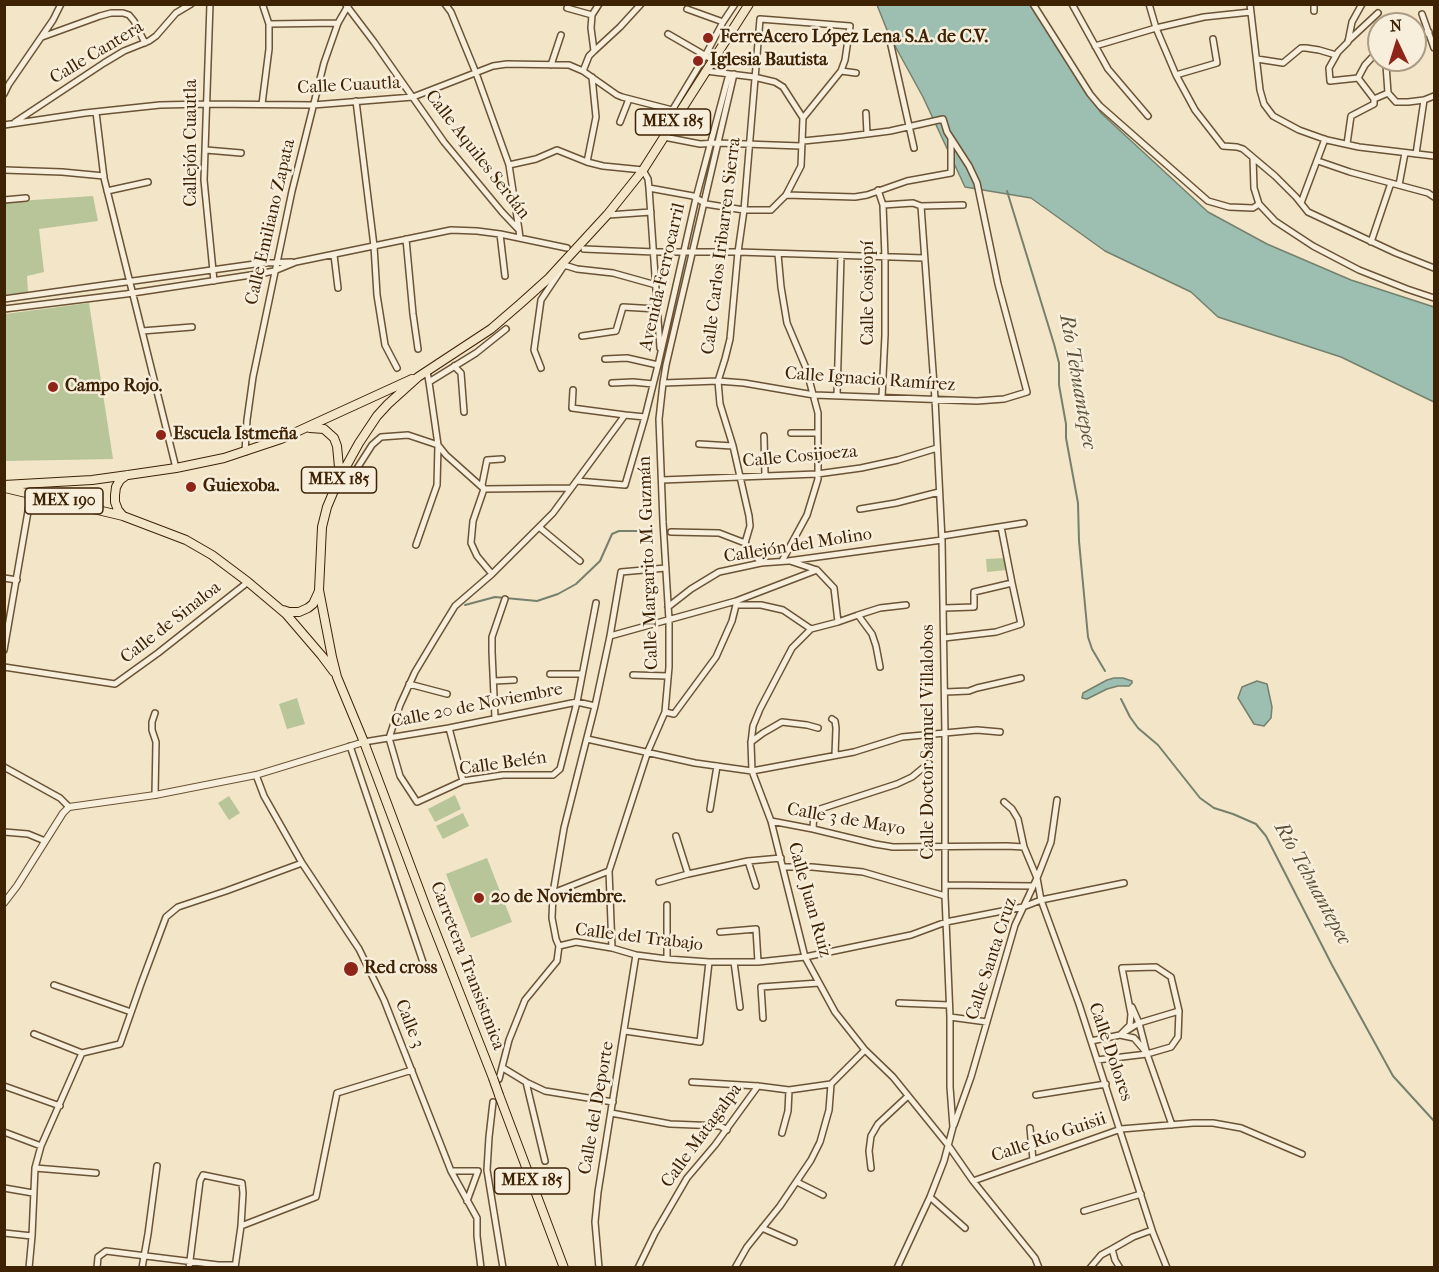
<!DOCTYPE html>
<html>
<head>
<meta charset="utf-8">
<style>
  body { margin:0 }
  #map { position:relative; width:1439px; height:1272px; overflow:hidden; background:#f3e5c8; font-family:"IM FELL French Canon",serif }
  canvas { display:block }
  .frame { position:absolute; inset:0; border:6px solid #3e2204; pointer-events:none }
  .north { position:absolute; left:1367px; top:12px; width:60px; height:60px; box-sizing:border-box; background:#f7eedb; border:2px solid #ad9c85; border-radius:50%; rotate:356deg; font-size:16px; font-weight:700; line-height:24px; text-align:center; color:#3e2204 }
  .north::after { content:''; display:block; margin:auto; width:21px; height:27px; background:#8f2418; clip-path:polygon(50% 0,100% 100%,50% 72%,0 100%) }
</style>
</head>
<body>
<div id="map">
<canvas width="1439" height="1272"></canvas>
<div class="frame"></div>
<div class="north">N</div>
</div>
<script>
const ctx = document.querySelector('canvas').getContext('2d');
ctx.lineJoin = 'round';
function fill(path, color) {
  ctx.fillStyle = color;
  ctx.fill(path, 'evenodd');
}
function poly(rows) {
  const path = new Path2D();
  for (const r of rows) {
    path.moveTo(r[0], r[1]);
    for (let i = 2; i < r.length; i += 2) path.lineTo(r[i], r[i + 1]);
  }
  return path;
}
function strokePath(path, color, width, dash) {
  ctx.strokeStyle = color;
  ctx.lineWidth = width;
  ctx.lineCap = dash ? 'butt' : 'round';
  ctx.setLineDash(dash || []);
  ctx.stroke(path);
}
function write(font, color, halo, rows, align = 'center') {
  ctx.font = font + ' "IM FELL French Canon",serif';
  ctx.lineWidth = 5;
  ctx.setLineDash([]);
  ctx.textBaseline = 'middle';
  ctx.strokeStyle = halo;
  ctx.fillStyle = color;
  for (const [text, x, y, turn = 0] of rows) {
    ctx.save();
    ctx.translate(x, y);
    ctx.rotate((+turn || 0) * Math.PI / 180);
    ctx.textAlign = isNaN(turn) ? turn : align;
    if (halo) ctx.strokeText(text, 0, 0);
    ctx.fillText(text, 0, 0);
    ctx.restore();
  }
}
const green = poly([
  [93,196,98,221,39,229,44,272,27,276,28,292,5,296,4,202],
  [89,303,113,459,5,461,5,314],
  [1005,558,1007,570,987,572,986,559],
  [297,698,305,724,287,729,279,704],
  [455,795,461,809,435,822,428,809],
  [229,796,240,813,229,820,218,803],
  [463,813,469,826,443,839,436,826],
  [487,858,512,922,471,938,446,874]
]);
const water = poly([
  [877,5,1034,5,1101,113,1208,212,1267,244,1351,280,1434,307,1434,402,1341,357,1218,317,1191,292,1105,251,1031,198,965,187,923,97,889,35,877,5],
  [1114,678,1123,678,1132,681,1132,683,1129,686,1118,686,1107,689,1087,699,1082,698,1083,693,1107,680,1114,678],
  [1257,681,1267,684,1272,707,1271,718,1264,726,1254,724,1238,698,1242,687,1257,681]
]);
const stream = poly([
  [1007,191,1054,344,1059,363,1059,385,1066,424,1066,438,1078,503,1079,541,1088,637,1092,649,1105,671],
  [465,605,495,597,537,601,558,594,576,584,600,561,612,534,619,531,653,531],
  [1121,699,1130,717,1138,728,1158,745,1200,798,1214,808,1233,814,1256,824,1266,836,1332,965,1393,1076,1434,1121]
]);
const minor = poly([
  [210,4,204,180,214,281],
  [445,4,451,12,476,73,509,165,519,230],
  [1033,4,1090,94,1100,106,1208,201,1229,207,1253,208,1259,204],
  [1072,4,1108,69,1148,116],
  [1149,4,1156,28,1176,75,1195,110,1223,146,1237,147,1243,149,1275,176,1296,197,1308,212,1396,253,1434,268],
  [1250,4,1260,90,1264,104,1273,116,1299,130,1327,140,1359,147,1434,156],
  [1314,4,1314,11],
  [346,5,374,42,444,142,502,212,519,230,520,238],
  [567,8,592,15],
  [687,9,723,22],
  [1422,14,1434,48],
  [269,24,338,23],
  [668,34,713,60],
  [1415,36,1429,32],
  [42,37,100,16,111,13,123,13,129,15,134,21,145,43],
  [890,41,914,148],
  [1348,41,1378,13],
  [1095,46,1156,28,1204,17,1251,12],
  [594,51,620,27,641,4],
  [1257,59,1283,63,1301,48,1306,48,1319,50,1336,55],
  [1383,60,1386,65,1388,93],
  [551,65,561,35],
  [583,71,589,56,594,51,591,28,592,15,599,4],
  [706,71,754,77,775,82,783,87,803,118],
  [841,71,856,73],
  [1176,75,1217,63,1213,39],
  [1358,78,1330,81,1329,68,1338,52,1348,42,1352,22,1362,4],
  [1358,78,1365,65,1379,50],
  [1358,78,1374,99],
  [4,94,9,84,53,20,61,4],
  [356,101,374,246,377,295,385,345,397,368],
  [262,104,269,49,269,24,263,6],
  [673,109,705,56,723,22,735,4],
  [96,112,104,178,176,468],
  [866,113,867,134],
  [15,122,104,63,124,51,149,41,156,36,176,13,191,4],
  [620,122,629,99],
  [4,125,85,113,160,105,207,104,313,105,413,97,493,66,507,64,569,65,583,71,617,95,622,97,680,112],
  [664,137,700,144,717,143,801,146],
  [1347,144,1351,116,1374,104,1374,99,1388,93,1396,102,1408,102,1424,100,1434,96],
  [206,150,241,153],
  [1416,154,1424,100],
  [1253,158,1254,188,1259,204,1275,221,1313,246,1359,270,1407,289,1434,298],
  [1318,161,1350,172,1428,193,1434,197],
  [587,162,596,117,592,77],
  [509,165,536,159,557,150,587,162,603,166,643,170,648,179,649,188,660,348],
  [4,170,62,172,104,176],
  [1399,185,1405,153],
  [649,188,693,196,706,204,744,210,771,210,786,195,801,166,803,118,841,71,845,60,850,26,760,19,744,210,738,252,730,339,725,359,718,381,720,404,733,446,749,516,750,526,745,543],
  [878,190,883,205,885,257,885,335,882,397],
  [107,191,148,182],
  [786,195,855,197,867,195,907,181,951,173,951,139],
  [4,200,26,198],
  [1301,203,1325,139],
  [883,205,913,203,921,206,963,205],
  [608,215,651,212],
  [500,234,505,276],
  [406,239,413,314,418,349],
  [1371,242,1391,183],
  [584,249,655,252,738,252,924,258],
  [778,254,781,287,787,323,806,368,818,413,818,479,807,515,782,561],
  [334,255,338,288],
  [561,264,577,269,613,273,656,285],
  [4,299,262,263,292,262],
  [4,309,126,294,264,273,274,271,296,262,451,230,477,231,500,234,567,248],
  [142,331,192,327],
  [582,336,616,331,623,307,657,309],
  [605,359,627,358,658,365],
  [454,366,461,373,464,412],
  [541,368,534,350,541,300,563,267],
  [429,382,476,353,506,329],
  [612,383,633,382,653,384],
  [663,383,718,381,744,383,814,395,977,401,1004,399,1027,392,998,284,977,183,969,166,947,132,943,119,890,131,843,137,803,141],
  [573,390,572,408,625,415],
  [837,395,841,256],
  [791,433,818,433],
  [764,436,765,475],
  [699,444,733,446],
  [245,452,247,420,253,377,292,191,324,63,338,23,349,4],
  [662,480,817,474,861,468,898,460,937,448],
  [577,481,625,485,645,417,658,365,696,198,729,74],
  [336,490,349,481,372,445,381,437,408,435,438,445,446,455,484,489,571,488],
  [860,509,896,503,939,492],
  [539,527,580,561],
  [671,532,719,533,745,543,761,563],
  [942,536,1024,523],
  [416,545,437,485,438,445,429,382,427,372],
  [817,570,834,588,838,622,811,629,792,648,760,709,753,726,751,743,752,771,771,821,805,957,835,1012,865,1050,893,1077,948,1145,973,1181,1035,1258,1039,1268],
  [492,574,477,556,471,543,473,521,484,489,482,485,487,460,502,459],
  [4,578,17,580],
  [736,601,817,570,790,561],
  [596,603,577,702,560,769,553,775,503,775,463,781,417,802,400,776,389,738,400,705,415,672,436,637,455,606,492,574,553,513,625,415,645,417],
  [668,607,691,589,719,572,761,563,788,561,942,540],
  [944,608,974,607,974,592,1012,583,1001,527],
  [858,615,880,608,906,605],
  [838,622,858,615,872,634,876,646,880,667],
  [610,636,736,601,736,605,761,605,783,610,811,629],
  [944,638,996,632,1021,624,1012,583],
  [4,650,31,494],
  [4,667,115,684,158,653,248,582],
  [550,674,582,674],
  [633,675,668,676],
  [494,681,514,680],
  [409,684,447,694],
  [945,692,969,691,977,688,1021,678],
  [665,712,674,714,716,657,732,621,736,605],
  [495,718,492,652,492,637,505,599],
  [832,719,835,721,836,728,835,755],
  [449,728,463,781],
  [587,739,695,763,752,771,854,752,902,737,977,730,1000,732],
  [364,742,449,728,577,702,595,706],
  [751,742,763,733,782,722,807,725,818,728],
  [350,746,426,971],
  [4,767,60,798,69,807],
  [256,775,264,796,302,863,359,949,384,1000,451,1171,477,1218,477,1236,481,1268],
  [155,795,156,742,152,730,152,722,155,713],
  [1004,802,1012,809,1018,819,1024,847,1037,878,1041,900,1079,1004,1153,1233,1167,1268],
  [710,809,717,766],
  [771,821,813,829,875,844,893,847,1007,846,1024,847],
  [813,829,814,811,897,784,912,777,929,763],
  [4,832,28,834,45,841],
  [676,836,688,874],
  [748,861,756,886],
  [783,867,812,867,863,872,945,896],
  [659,882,688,874,748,861,781,858],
  [945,885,1033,886],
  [553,893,609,871],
  [667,905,667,959],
  [720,932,756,929,758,962],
  [559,946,576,942,612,948,636,955,667,959,709,962,758,962,805,957,911,935,946,922,1023,907,1041,900,1124,883],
  [612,948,609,871,648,751,665,712,669,667,669,620,663,522,659,419,663,383,666,365,734,74],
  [734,962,740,1007],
  [54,985,131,1012],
  [899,1003,949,1005],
  [1132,1007,1139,1023,1147,1054],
  [950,1017,987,1022],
  [763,1018,761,987,819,983],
  [625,1031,700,1042,709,962],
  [34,1034,82,1053],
  [1120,1035,1130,1025,1131,1014,1122,968,1156,967,1171,977,1179,1011,1178,1037,1171,1047,1147,1054],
  [1120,1035,1134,1038,1146,1052],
  [1091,1041,1120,1035,1139,1023,1179,1011],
  [1097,1060,1147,1054,1172,1125],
  [503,1068,526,1082,545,1091,613,1102],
  [499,1079,509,1040,525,1000,557,961,559,946,556,939,552,918,553,893,564,828,595,706,610,636,621,572,666,568],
  [526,1082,545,1161],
  [692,1082,758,1086,789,1090,831,1084],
  [4,1086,60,1106],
  [1036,1095,1106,1084],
  [493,1102,489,1137,487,1170,503,1268],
  [611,1113,670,1124,720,1126,727,1130],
  [954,1125,971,1077,1015,925,1037,878,1051,842,1057,800],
  [1030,1128,1033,1160],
  [4,1132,41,1146],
  [782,1133,788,1111,789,1090],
  [35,1168,96,1173],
  [871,1168,869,1151,871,1136,878,1124,908,1096],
  [451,1171,478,1171,467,1201],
  [973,1181,1121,1129,1193,1123,1213,1123,1241,1128,1302,1154],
  [797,1182,823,1195],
  [4,1188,33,1193],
  [930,1197,965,1228],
  [1084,1211,1141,1194],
  [241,1226,316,1197,337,1093,412,1070],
  [762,1228,794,1242],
  [4,1233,32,1236],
  [29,1268,32,1236,35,1168,41,1146,82,1053,120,1044,141,984,166,917,178,907,226,891,302,863],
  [97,1268,98,1257,106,1251,218,1265,235,1265],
  [142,1268,148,1234,157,1166],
  [189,1268,200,1181,203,1175,242,1183,243,1193,241,1226,235,1268],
  [599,1268,595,1222,598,1192,636,955],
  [638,1268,655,1233,687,1178,715,1145,758,1086],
  [735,1268,747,1247,780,1206,811,1160,820,1142,829,1110,831,1084,865,1050],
  [897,1268,930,1197,944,1161,953,1127,950,1087,950,1017,945,896,945,735,942,540,935,399,921,206],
  [1090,1268,1101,1255,1112,1249],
  [1120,1268,1115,1260,1112,1249,1133,1237,1152,1230]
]);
const tertiary = poly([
  [4,903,17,886,63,813,69,807,155,795,256,775,364,742]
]);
const primary = poly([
  [310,428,324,429,334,438,337,446,340,478],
  [4,485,92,480,128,475,176,468,224,458,281,439,412,379],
  [5,488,123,516,186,540,212,555,248,582,286,614,322,656,334,672],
  [123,516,118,510,115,502,115,495,116,487,120,480,127,475],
  [283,610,289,612,299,612,308,608,313,604,319,591],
  [493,1078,427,910,364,742,337,677,332,657,319,590,322,527,327,507,338,481,359,443,377,416,388,404,418,377,491,329,520,304,549,278,607,215,643,170,749,4],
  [499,1095,564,1268]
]);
const primaryBridge = poly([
  [493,1078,499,1095]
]);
const markers = [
  [708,38,6,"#8f2418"],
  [698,61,6,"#8f2418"],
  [53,387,6,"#8f2418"],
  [161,435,6,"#8f2418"],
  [191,487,6,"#8f2418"],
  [479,898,6,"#8f2418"],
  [351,969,8,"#8f2418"]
];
const shields = [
  [673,122,75],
  [339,480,75],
  [64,501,78],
  [532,1181,75]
];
const shieldNames = [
  ["MEX 185",673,122],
  ["MEX 185",339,480],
  ["MEX 190",64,501],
  ["MEX 185",532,1181]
];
const poiNames = [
  ["FerreAcero López Lena S.A. de C.V.",720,38],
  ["Iglesia Bautista",710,61],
  ["Campo Rojo.",65,387],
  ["Escuela Istmeña",173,435],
  ["Guiexoba.",203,487],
  ["20 de Noviembre.",491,898],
  ["Red cross",364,969]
];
const streetNames = [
  ["Calle Cantera",97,53,-31],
  ["Calle Cuautla",349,86,-3],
  ["Callejón Cuautla",192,143,-90],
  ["Calle Aquiles Serdán",477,155,52],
  ["Calle Emiliano Zapata",271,222,-77],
  ["Calle Carlos Iribarren Sierra",722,246,-83],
  ["Avenida Ferrocarril",663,277,-77],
  ["Calle Cosijopí",869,293,-90],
  ["Calle Ignacio Ramírez",870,380,4],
  ["Calle Cosijoeza",800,457,-5],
  ["Callejón del Molino",798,546,-9],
  ["Calle Margarito M. Guzmán",649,563,-92],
  ["Calle de Sinaloa",171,623,-38],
  ["Calle 20 de Noviembre",477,706,-11],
  ["Calle Doctor Samuel Villalobos",929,742,-90],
  ["Calle Belén",503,764,-8],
  ["Calle 3 de Mayo",846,820,10],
  ["Calle Juan Ruiz",809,900,74],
  ["Calle del Trabajo",639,938,7],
  ["Calle Santa Cruz",992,959,-72],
  ["Carretera Transistmica",467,966,69],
  ["Calle 3",409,1024,68],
  ["Calle Dolores",1110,1052,71],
  ["Calle del Deporte",597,1108,-80],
  ["Calle Matagalpa",702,1136,-54],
  ["Calle Río Guisii",1049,1138,-19]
];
const waterNames = [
  ["Río Tehuantepec",1077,382,80],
  ["Río Tehuantepec",1312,884,61]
];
fill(green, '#b8c598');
fill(water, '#9cbfb1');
strokePath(water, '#76806c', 1.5);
strokePath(stream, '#76806c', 2);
strokePath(minor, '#6b5335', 8);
strokePath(tertiary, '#6b5335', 8);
strokePath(primary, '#3e2204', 10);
strokePath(minor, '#f7eedb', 5);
strokePath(tertiary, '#f7eedb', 6);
strokePath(primary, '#f3e5c8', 8);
strokePath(primaryBridge, '#3e2204', 10, []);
strokePath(primaryBridge, '#f3e5c8', 8);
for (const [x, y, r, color] of markers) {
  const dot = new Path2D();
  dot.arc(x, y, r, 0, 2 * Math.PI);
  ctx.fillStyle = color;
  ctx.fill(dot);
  strokePath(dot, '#f7eedb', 2);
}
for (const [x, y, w] of shields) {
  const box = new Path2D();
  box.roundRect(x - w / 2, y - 13, w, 26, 4.5);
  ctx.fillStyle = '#f7eedb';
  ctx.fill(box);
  strokePath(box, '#3e2204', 1.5);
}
write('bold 16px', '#3e2204', null, shieldNames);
write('bold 18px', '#3e2204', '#f7eedb', poiNames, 'left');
write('18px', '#3e2204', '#f7eedb', streetNames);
write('italic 20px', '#5a5138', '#f7eedb', waterNames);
</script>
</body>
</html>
